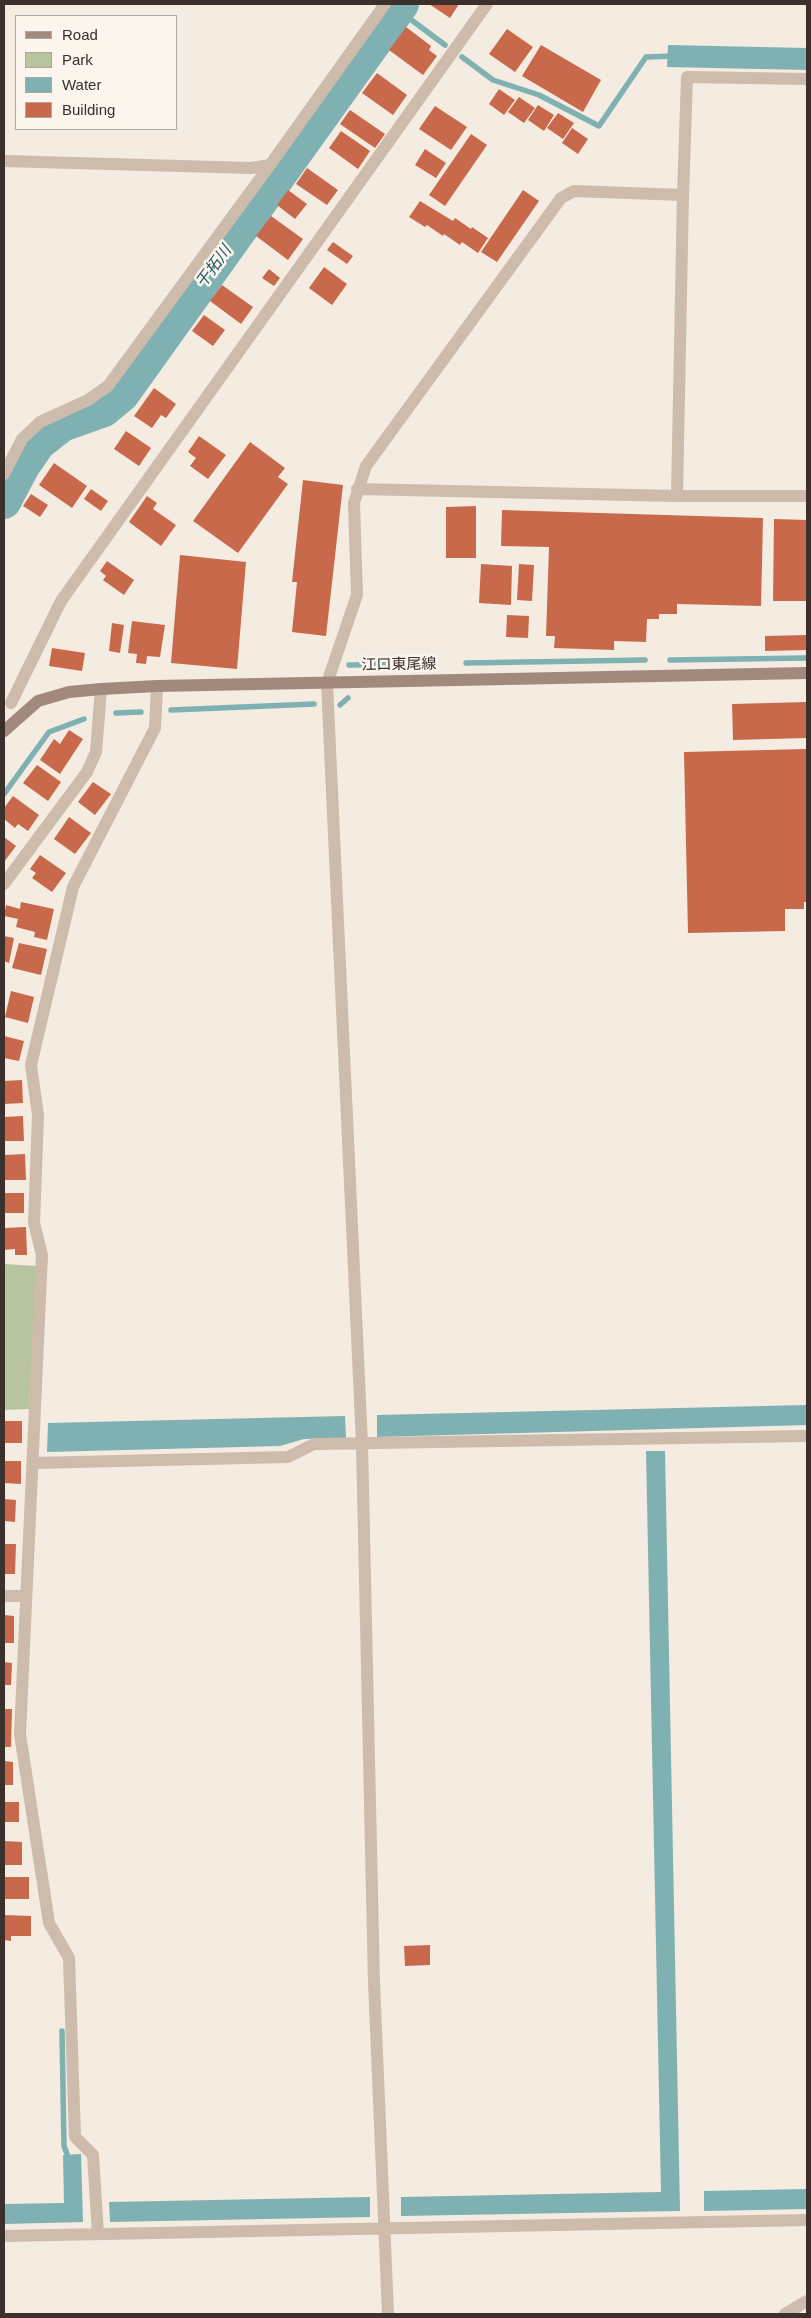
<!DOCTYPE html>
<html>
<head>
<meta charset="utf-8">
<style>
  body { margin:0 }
  #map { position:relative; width:811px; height:2318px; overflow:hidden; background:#f4ebe1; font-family:Arial,sans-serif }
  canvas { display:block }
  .frame { position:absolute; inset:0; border:5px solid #3b302b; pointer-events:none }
  .legend { position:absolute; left:15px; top:15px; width:162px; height:115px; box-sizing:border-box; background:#fbf5ee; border:1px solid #aea6a0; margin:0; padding:6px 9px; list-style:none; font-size:15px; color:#3b302b }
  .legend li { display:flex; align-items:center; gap:10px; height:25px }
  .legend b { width:25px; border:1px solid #aea6a0 }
</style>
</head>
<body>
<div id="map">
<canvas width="811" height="2318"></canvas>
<div class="frame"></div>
<ul class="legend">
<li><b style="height:6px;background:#a18a7d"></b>Road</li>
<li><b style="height:14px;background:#b8c4a0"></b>Park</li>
<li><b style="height:14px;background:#7fb0b2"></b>Water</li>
<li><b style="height:14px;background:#c8694b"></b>Building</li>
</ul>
</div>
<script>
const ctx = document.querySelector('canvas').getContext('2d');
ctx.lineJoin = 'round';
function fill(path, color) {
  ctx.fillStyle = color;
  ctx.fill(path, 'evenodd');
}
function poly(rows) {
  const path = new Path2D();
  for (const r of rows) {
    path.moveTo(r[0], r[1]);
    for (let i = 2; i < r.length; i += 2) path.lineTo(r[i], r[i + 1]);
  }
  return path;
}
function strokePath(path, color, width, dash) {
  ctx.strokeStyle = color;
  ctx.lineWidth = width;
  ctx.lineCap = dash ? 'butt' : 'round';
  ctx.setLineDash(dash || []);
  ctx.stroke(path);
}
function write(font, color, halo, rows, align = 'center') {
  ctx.font = font + ' Arial,"Noto Sans JP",sans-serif';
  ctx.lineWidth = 5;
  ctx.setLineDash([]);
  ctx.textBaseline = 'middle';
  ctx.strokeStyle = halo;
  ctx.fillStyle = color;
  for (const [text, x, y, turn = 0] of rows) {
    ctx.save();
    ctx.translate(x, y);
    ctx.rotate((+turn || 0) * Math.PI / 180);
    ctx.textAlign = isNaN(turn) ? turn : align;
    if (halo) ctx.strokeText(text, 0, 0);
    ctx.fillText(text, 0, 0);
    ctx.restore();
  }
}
const green = poly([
  [4,1264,37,1266,29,1409,4,1410]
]);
const water = poly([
  [668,45,807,48,807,70,667,67],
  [807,1405,807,1425,377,1437,377,1415],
  [345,1416,346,1438,304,1439,280,1446,47,1452,48,1423],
  [646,1451,665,1451,680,2211,401,2216,401,2197,661,2192],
  [81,2154,83,2222,4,2224,4,2204,64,2203,63,2155],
  [807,2189,807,2209,704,2211,704,2191],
  [370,2197,370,2217,110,2222,109,2202]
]);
const stream = poly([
  [398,10,445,45],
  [462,57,493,80,539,95,599,126,646,57,675,56],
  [670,660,807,658],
  [466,663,645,660],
  [349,665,421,664],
  [340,705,348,698],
  [171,710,314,704],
  [116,713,141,712],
  [4,794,49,732,84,719],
  [62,2031,64,2146,67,2154]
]);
const river = poly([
  [4,502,23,466,39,443,62,425,104,410,122,395,402,4]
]);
const building = poly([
  [429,4,459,4,450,18],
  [406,27,431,46,429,50,437,56,423,75,389,50],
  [507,29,533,47,515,72,489,54],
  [541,45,601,80,583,112,522,76],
  [377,73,407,95,393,115,362,93],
  [499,89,515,100,504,115,489,104],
  [519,97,535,108,524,123,508,112],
  [538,105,554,115,544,131,528,120],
  [435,106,467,127,451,150,419,129],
  [350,110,385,134,375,148,340,124],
  [558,113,574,123,563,139,547,128],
  [572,128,588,139,578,154,562,143],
  [341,131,370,151,358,169,329,148],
  [471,134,487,145,445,206,429,195],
  [425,149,446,163,436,178,415,165],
  [307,168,338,190,327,205,296,184],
  [288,190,307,204,295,219,277,205],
  [523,190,539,201,497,262,481,252],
  [420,201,453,221,455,218,471,229,472,227,488,238,478,253,462,242,460,245,444,234,443,236,427,225,425,227,409,217],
  [271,216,303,239,288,260,256,236],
  [333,242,353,256,347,264,327,250],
  [324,267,347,284,332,305,309,288],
  [269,269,280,278,274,286,262,278],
  [222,285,253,307,241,324,210,301],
  [204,315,225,330,213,346,192,331],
  [154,388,176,404,166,418,161,415,152,428,134,416],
  [126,431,151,448,139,466,114,449],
  [199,436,226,455,208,479,190,466,196,458,188,452],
  [250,442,285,468,278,477,288,484,238,553,193,521],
  [54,463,87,486,72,508,39,485],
  [303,480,343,485,326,636,292,632,297,582,292,582],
  [91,489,108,501,101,511,84,499],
  [31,494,48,505,40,517,23,506],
  [147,496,157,503,153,509,176,525,161,546,129,522],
  [476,506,476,558,446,558,446,507],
  [502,510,763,518,761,606,677,604,677,614,659,614,659,619,647,619,646,642,614,641,614,650,554,648,555,636,546,636,549,547,501,546],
  [774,519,807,520,807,601,773,601],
  [180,555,246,562,237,669,171,663],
  [107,561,134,580,124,595,103,580,106,576,100,571],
  [481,564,512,566,511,605,479,603],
  [519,564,534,565,532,601,517,600],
  [507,615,529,616,528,638,506,637],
  [132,621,165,625,160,657,147,656,146,664,136,663,137,654,128,653],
  [112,623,124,625,120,653,109,651],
  [807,635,807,650,765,651,765,636],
  [52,648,85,653,82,671,49,666],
  [807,702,807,738,733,740,732,704],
  [69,730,83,739,60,774,40,760,54,739,60,744],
  [807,749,807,902,804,902,804,909,785,909,785,931,688,933,684,752],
  [37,765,61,782,48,801,23,783],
  [93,782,111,794,95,815,78,802],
  [13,796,39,815,28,831,18,824,15,828,4,819,4,808],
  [69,817,91,833,75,854,54,839],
  [4,837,16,846,4,862],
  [40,855,66,873,52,892,32,878,36,873,30,869],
  [21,902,54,909,47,940,34,937,35,932,16,927,18,919,4,916,6,905,20,909],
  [4,936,14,938,9,963,4,961],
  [19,943,47,949,41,975,12,968],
  [11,991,34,997,28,1023,5,1017],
  [4,1036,24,1041,19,1061,4,1058],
  [22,1080,23,1103,4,1104,4,1081],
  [23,1116,24,1141,4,1141,5,1117],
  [25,1154,26,1180,4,1180,4,1155],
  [4,1193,24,1193,24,1213,4,1213],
  [26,1227,27,1255,15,1255,15,1249,4,1250,4,1228],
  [4,1421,22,1421,22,1443,4,1443],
  [4,1461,21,1461,21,1484,4,1483],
  [4,1499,16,1500,15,1522,4,1521],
  [4,1544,16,1544,15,1574,4,1574],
  [4,1615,14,1616,14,1643,4,1643],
  [4,1662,12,1663,11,1685,4,1685],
  [4,1709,12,1709,11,1747,4,1747],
  [4,1761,13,1762,13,1785,4,1785],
  [4,1802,19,1802,19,1822,4,1822],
  [4,1841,22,1842,22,1865,4,1865],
  [4,1877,29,1877,29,1899,4,1899],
  [4,1915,31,1916,31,1936,11,1936,11,1941,4,1940],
  [430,1945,430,1965,405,1966,404,1946]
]);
const street = poly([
  [4,161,251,168,270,165,385,4],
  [4,474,22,439,40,422,88,400,108,386,270,165],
  [357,489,677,496,807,496],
  [677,496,683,195],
  [11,703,61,601,487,4],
  [4,884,87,772,96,752,101,689],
  [33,1463,288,1457,314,1444,807,1436],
  [4,1596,25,1596],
  [98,2234,93,2155,75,2137,69,1958,49,1923,20,1734,42,1255,34,1223,38,1115,31,1065,73,887,155,728,157,686],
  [4,2236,807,2220],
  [388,2314,374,1982,362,1444,327,683,357,595,354,503,366,466,561,198,574,191,683,195,687,77,807,79],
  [785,2314,807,2301]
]);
const secondary = poly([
  [4,731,38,701,69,692,101,689,157,686,807,673]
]);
const streetNames = [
  ["江口東尾線",399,665,-1]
];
const waterNames = [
  ["干拓川",214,267,-54]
];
fill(green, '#b8c4a0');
fill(water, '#7fb0b2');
strokePath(stream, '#7fb0b2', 5.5);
strokePath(river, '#7fb0b2', 34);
fill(building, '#c8694b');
strokePath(street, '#cdbbac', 12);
strokePath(secondary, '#a18a7d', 12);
write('15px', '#3b302b', '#fbf5ee', streetNames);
write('italic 16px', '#1f5a5e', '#fbf5ee', waterNames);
</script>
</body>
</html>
